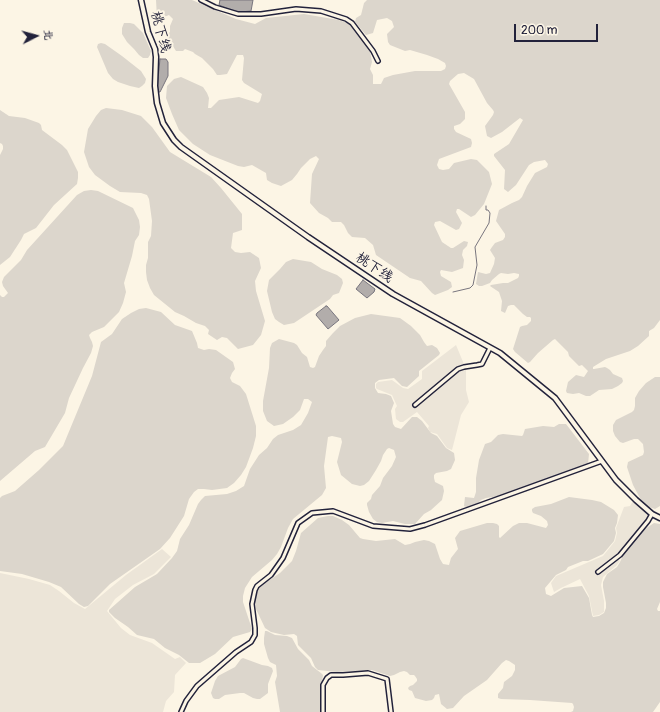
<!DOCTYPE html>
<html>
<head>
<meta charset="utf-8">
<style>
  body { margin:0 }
  #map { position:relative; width:660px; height:712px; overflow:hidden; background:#fcf5e5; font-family:Pangolin,"LXGW WenKai TC",sans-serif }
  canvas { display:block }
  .north { position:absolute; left:16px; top:16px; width:40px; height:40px; -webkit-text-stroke:3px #fcf5e5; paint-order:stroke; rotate:84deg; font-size:11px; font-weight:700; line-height:16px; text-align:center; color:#22223b }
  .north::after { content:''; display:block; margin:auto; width:14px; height:18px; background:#22223b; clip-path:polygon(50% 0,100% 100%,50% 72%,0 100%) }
  .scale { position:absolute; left:514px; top:24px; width:84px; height:18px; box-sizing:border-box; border:2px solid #22223b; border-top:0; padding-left:5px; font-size:12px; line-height:14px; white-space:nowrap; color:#22223b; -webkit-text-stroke:3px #fcf5e5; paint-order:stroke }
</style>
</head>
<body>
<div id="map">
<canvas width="660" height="712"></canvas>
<div class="north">北</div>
<div class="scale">200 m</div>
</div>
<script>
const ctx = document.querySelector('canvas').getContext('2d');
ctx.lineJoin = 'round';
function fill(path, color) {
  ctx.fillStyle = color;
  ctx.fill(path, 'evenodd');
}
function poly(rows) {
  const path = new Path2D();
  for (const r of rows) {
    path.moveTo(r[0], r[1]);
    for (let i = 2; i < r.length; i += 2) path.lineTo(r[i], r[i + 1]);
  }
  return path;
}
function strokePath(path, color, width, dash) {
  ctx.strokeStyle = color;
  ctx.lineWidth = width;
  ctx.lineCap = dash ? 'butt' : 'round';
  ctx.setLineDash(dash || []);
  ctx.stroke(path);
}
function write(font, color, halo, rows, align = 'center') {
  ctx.font = font + ' Pangolin,"LXGW WenKai TC",sans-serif';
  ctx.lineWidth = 4;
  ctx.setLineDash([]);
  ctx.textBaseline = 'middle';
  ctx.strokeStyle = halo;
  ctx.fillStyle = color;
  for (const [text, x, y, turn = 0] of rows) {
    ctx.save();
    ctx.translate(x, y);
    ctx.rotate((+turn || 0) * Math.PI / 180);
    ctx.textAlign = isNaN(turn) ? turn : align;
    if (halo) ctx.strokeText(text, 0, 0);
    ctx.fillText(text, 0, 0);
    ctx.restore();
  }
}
const built = poly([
  [456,345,466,369,466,390,469,402,461,415,452,450,447,448,437,434,430,432,428,428,429,426,417,412,403,422,400,422,396,419,395,409,397,406,392,395,377,389,376,388,376,384,378,382,392,380,403,388,408,389,422,379,422,371],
  [633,501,649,513,648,518,617,558,620,561,616,566,603,577,601,585,604,601,604,612,599,615,593,616,589,596,580,579,561,588,554,592,551,583,556,576,603,556,615,541,617,533,616,528,624,507,630,506],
  [162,549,171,557,154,574,133,585,115,599,107,611,121,628,130,635,152,643,175,659,180,657,186,663,175,675,174,692,166,701,163,712,0,712,0,573,29,579,50,585,59,591,74,603,85,609,126,575]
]);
const green = poly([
  [156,0,192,0,236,19,255,24,266,18,304,14,339,20,347,23,352,25,356,31,368,47,370,51,372,62,370,69,373,75,373,84,381,84,384,78,393,75,415,71,441,71,445,69,446,66,445,63,438,59,427,55,410,50,405,51,390,45,388,42,387,34,394,27,392,21,387,18,377,20,373,33,366,35,355,22,356,18,361,15,364,3,367,0,660,0,660,320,654,328,649,331,649,336,638,346,630,351,606,359,593,367,593,369,594,369,605,367,607,368,610,370,613,374,622,378,623,381,622,383,618,386,612,389,599,390,590,396,586,396,579,393,573,394,567,393,566,391,568,382,576,375,584,377,588,371,582,365,579,366,569,356,568,352,555,339,553,340,538,353,530,362,528,363,515,352,513,349,520,327,522,326,527,325,531,321,531,318,530,317,527,317,523,314,514,305,511,305,508,306,505,313,501,311,502,301,499,292,490,286,491,285,503,283,508,283,518,278,519,276,519,274,514,273,508,274,501,273,499,274,492,280,490,283,482,286,479,286,476,284,478,272,486,274,490,273,494,264,495,258,490,250,492,247,495,243,503,240,505,237,505,234,496,221,499,210,512,203,519,200,522,197,527,186,535,173,547,167,548,164,545,160,534,162,529,165,516,185,508,192,504,189,505,170,494,156,494,154,509,144,523,120,520,118,502,132,491,138,487,136,485,126,493,115,494,112,493,110,487,103,474,79,464,73,458,74,450,81,449,84,465,112,465,119,460,124,454,126,454,129,456,132,471,139,472,143,471,147,439,159,437,165,439,169,443,170,449,169,454,163,471,159,477,160,489,172,492,184,484,204,475,215,471,217,459,209,457,209,456,212,462,223,459,229,456,230,440,221,435,222,434,225,442,242,451,248,453,248,464,241,468,242,467,246,463,250,462,255,464,260,463,268,452,272,441,270,440,272,441,276,451,282,452,287,448,290,435,295,432,293,421,281,410,278,376,255,373,245,365,238,352,237,348,233,344,225,341,222,332,222,328,218,319,213,310,203,312,174,319,159,316,156,310,159,301,168,297,174,292,180,281,186,272,183,267,180,266,173,252,165,244,167,238,166,210,155,193,144,179,130,172,114,166,98,167,86,174,79,181,77,203,87,207,93,209,98,208,108,211,108,219,100,239,97,258,103,260,101,262,94,244,83,242,80,244,58,243,55,237,55,227,74,220,75,217,75,213,69,202,58,195,54,193,52,185,49,183,51,176,51,168,38,168,34,170,32,170,26,173,19,169,15,159,19,157,18],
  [124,23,130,23,134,24,143,33,151,51,150,55,148,58,143,58,139,55,134,49,127,42,122,34,122,28],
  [101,43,105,44,122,56,141,71,146,79,145,83,142,86,139,88,130,86,118,82,113,79,108,73,97,47,98,44],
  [106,108,122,110,141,116,152,127,170,152,211,177,221,188,242,214,242,230,233,233,231,248,235,252,241,253,250,252,259,258,261,268,255,281,256,291,265,321,261,335,253,345,238,349,227,338,222,337,217,340,208,334,209,330,205,326,196,323,184,316,175,312,154,295,150,288,147,280,146,272,146,265,148,258,148,242,151,236,152,221,149,199,147,195,141,193,120,192,110,186,95,175,89,167,84,152,88,129,96,116,101,110],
  [0,110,9,116,25,118,39,123,41,125,42,130,62,145,67,150,78,172,78,178,77,184,54,205,36,228,24,234,21,240,10,257,0,265,0,155,3,149,3,146,2,144,0,143],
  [91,190,98,191,133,208,139,220,140,227,139,235,135,241,132,256,124,283,126,292,123,303,119,312,104,327,92,332,89,335,90,338,92,342,93,346,91,353,83,368,69,398,65,413,45,447,35,451,0,481,0,295,2,297,4,297,8,293,3,286,2,282,4,277,21,260,27,250,77,195,84,191],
  [293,259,311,262,322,269,337,275,342,279,343,283,339,293,333,295,330,299,294,323,284,325,279,322,275,319,272,312,267,291,269,280,280,269,286,262],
  [146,308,161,312,175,325,192,331,197,343,198,348,204,350,209,349,216,350,233,362,235,369,232,373,230,378,232,382,240,386,246,394,256,426,256,436,253,448,246,467,241,475,234,483,227,488,212,490,204,489,198,489,194,492,189,499,184,516,170,538,160,549,110,584,88,606,84,607,79,604,61,587,49,582,22,574,0,571,0,498,2,496,15,491,39,470,63,446,92,376,101,342,112,334,122,319,131,313,139,309],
  [371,314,400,318,411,326,420,335,424,342,427,346,432,345,437,348,440,353,439,355,419,371,419,376,407,387,402,386,394,378,379,380,375,383,375,388,378,393,386,394,391,396,394,403,391,411,393,424,395,427,401,429,412,417,417,417,422,421,431,433,437,436,446,448,454,453,455,460,451,469,447,471,436,473,434,475,434,478,435,482,443,486,444,491,442,500,431,510,424,514,415,524,405,524,393,521,382,523,377,522,373,519,369,512,367,505,367,503,371,499,372,495,380,486,383,478,392,466,396,457,394,450,389,448,387,449,383,455,381,461,376,470,369,481,364,485,360,486,352,484,341,475,337,462,342,442,341,438,332,436,328,437,324,466,326,488,322,495,293,519,288,528,281,547,277,554,272,560,252,577,245,588,243,596,243,602,252,629,250,632,233,637,215,654,200,663,189,663,179,655,165,648,154,639,137,635,128,627,115,618,109,612,109,610,135,587,157,574,172,558,177,551,180,539,189,525,198,504,201,500,205,496,227,494,236,491,244,486,250,469,259,455,267,448,273,439,278,435,293,430,301,425,308,413,312,402,308,399,304,399,300,410,293,417,283,424,274,426,267,421,263,411,263,401,269,368,270,348,272,343,279,339,294,343,297,345,302,353,307,357,310,367,313,368,315,367,319,356,323,350,326,346,326,341,333,333,340,326,355,318],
  [655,377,660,377,660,506,655,509,649,507,641,500,633,485,627,467,628,462,643,455,644,452,643,444,638,439,634,439,623,443,620,442,615,436,613,431,613,425,616,420,632,412,634,410,635,406,635,398,639,391,646,383],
  [559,424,566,424,589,454,588,464,583,469,561,478,546,479,540,486,525,492,486,498,481,500,476,505,468,508,464,506,465,497,474,498,476,492,476,478,479,460,485,444,491,442,498,435,503,434,522,436,523,435,525,429,543,426,554,427],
  [569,497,592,500,601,502,614,510,618,515,617,523,615,528,616,533,614,541,603,554,588,561,583,561,568,567,566,570,556,575,545,588,546,594,551,596,564,588,582,586,589,598,592,615,593,617,599,616,604,613,606,608,606,603,603,587,603,582,607,574,617,567,620,562,626,549,642,531,654,523,660,524,660,602,657,609,658,611,660,611,660,702,653,712,571,712,573,711,574,707,573,704,572,703,530,700,501,699,498,698,498,694,503,688,504,682,512,676,515,670,515,665,509,661,506,660,502,663,487,680,464,696,453,708,447,709,441,704,439,694,435,695,434,698,432,700,426,701,415,698,412,691,409,690,408,688,410,686,413,685,417,681,417,679,415,676,414,675,410,675,407,672,404,671,400,672,394,675,390,676,372,670,337,672,318,670,315,667,311,658,298,645,297,636,294,634,284,635,271,632,265,628,256,609,255,601,259,587,280,573,292,561,296,551,301,533,318,518,328,516,333,516,342,520,349,525,360,538,363,539,376,541,395,539,405,545,410,544,415,542,424,540,429,541,435,544,440,559,443,564,449,565,451,558,458,549,455,538,460,531,487,523,493,523,497,524,499,526,499,537,500,538,513,526,519,523,527,523,546,528,548,525,547,521,541,516,533,513,532,511,532,509,535,507,551,504],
  [265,631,267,631,275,635,287,636,292,638,298,649,309,660,312,666,317,670,321,673,323,675,321,688,321,712,280,712,275,682,277,676,276,665,270,662,268,658,264,644,264,638],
  [243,658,262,665,268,666,272,668,273,671,268,684,268,693,260,699,257,699,253,698,244,693,240,693,225,695,219,699,215,699,213,698,211,693,215,681,218,676,235,667,241,659]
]);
const water = poly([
  [220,0,253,0,251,11,240,12,234,11,219,5,220,0],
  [160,59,166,59,168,62,168,76,160,92,159,92,157,90,160,59],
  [363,280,375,289,374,292,367,298,356,289,363,280],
  [326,306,327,306,339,320,328,329,316,315,317,313,326,306]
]);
const stream = poly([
  [453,292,470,288,473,285,477,265,475,247,489,223,490,213,488,210,486,210,486,206]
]);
const minor = poly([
  [201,0,215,7,238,14,261,14,296,9,321,11,346,19,352,23,373,51,378,61],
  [415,405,458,369,464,367,477,365,482,364,490,348],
  [598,572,620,555,648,521,652,514],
  [181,712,186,701,197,686,236,652,251,642,255,635,255,628,252,604,255,590,257,586,271,575,283,558,298,523,312,513,333,511,373,526,410,529,425,525,602,461],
  [323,712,323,685,327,678,331,675,343,675,368,673,387,679,391,712]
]);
const major = poly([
  [141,0,148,32,155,49,156,57,155,86,157,103,163,123,174,140,181,147,308,237,393,294,500,353,555,398,616,480,636,500,652,514,660,518]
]);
const streetNames = [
  ["桃下线",160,32,75],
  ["桃下线",374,268,34]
];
fill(built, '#ece5d8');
fill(green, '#dcd6cc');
fill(water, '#b2adab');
strokePath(water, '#78757e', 1);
strokePath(stream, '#78757e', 1);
strokePath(minor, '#22223b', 6);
strokePath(major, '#22223b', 7);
strokePath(minor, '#fcf5e5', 3);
strokePath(major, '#fcf5e5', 4);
write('14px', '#22223b', '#fcf5e5', streetNames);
</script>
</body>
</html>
